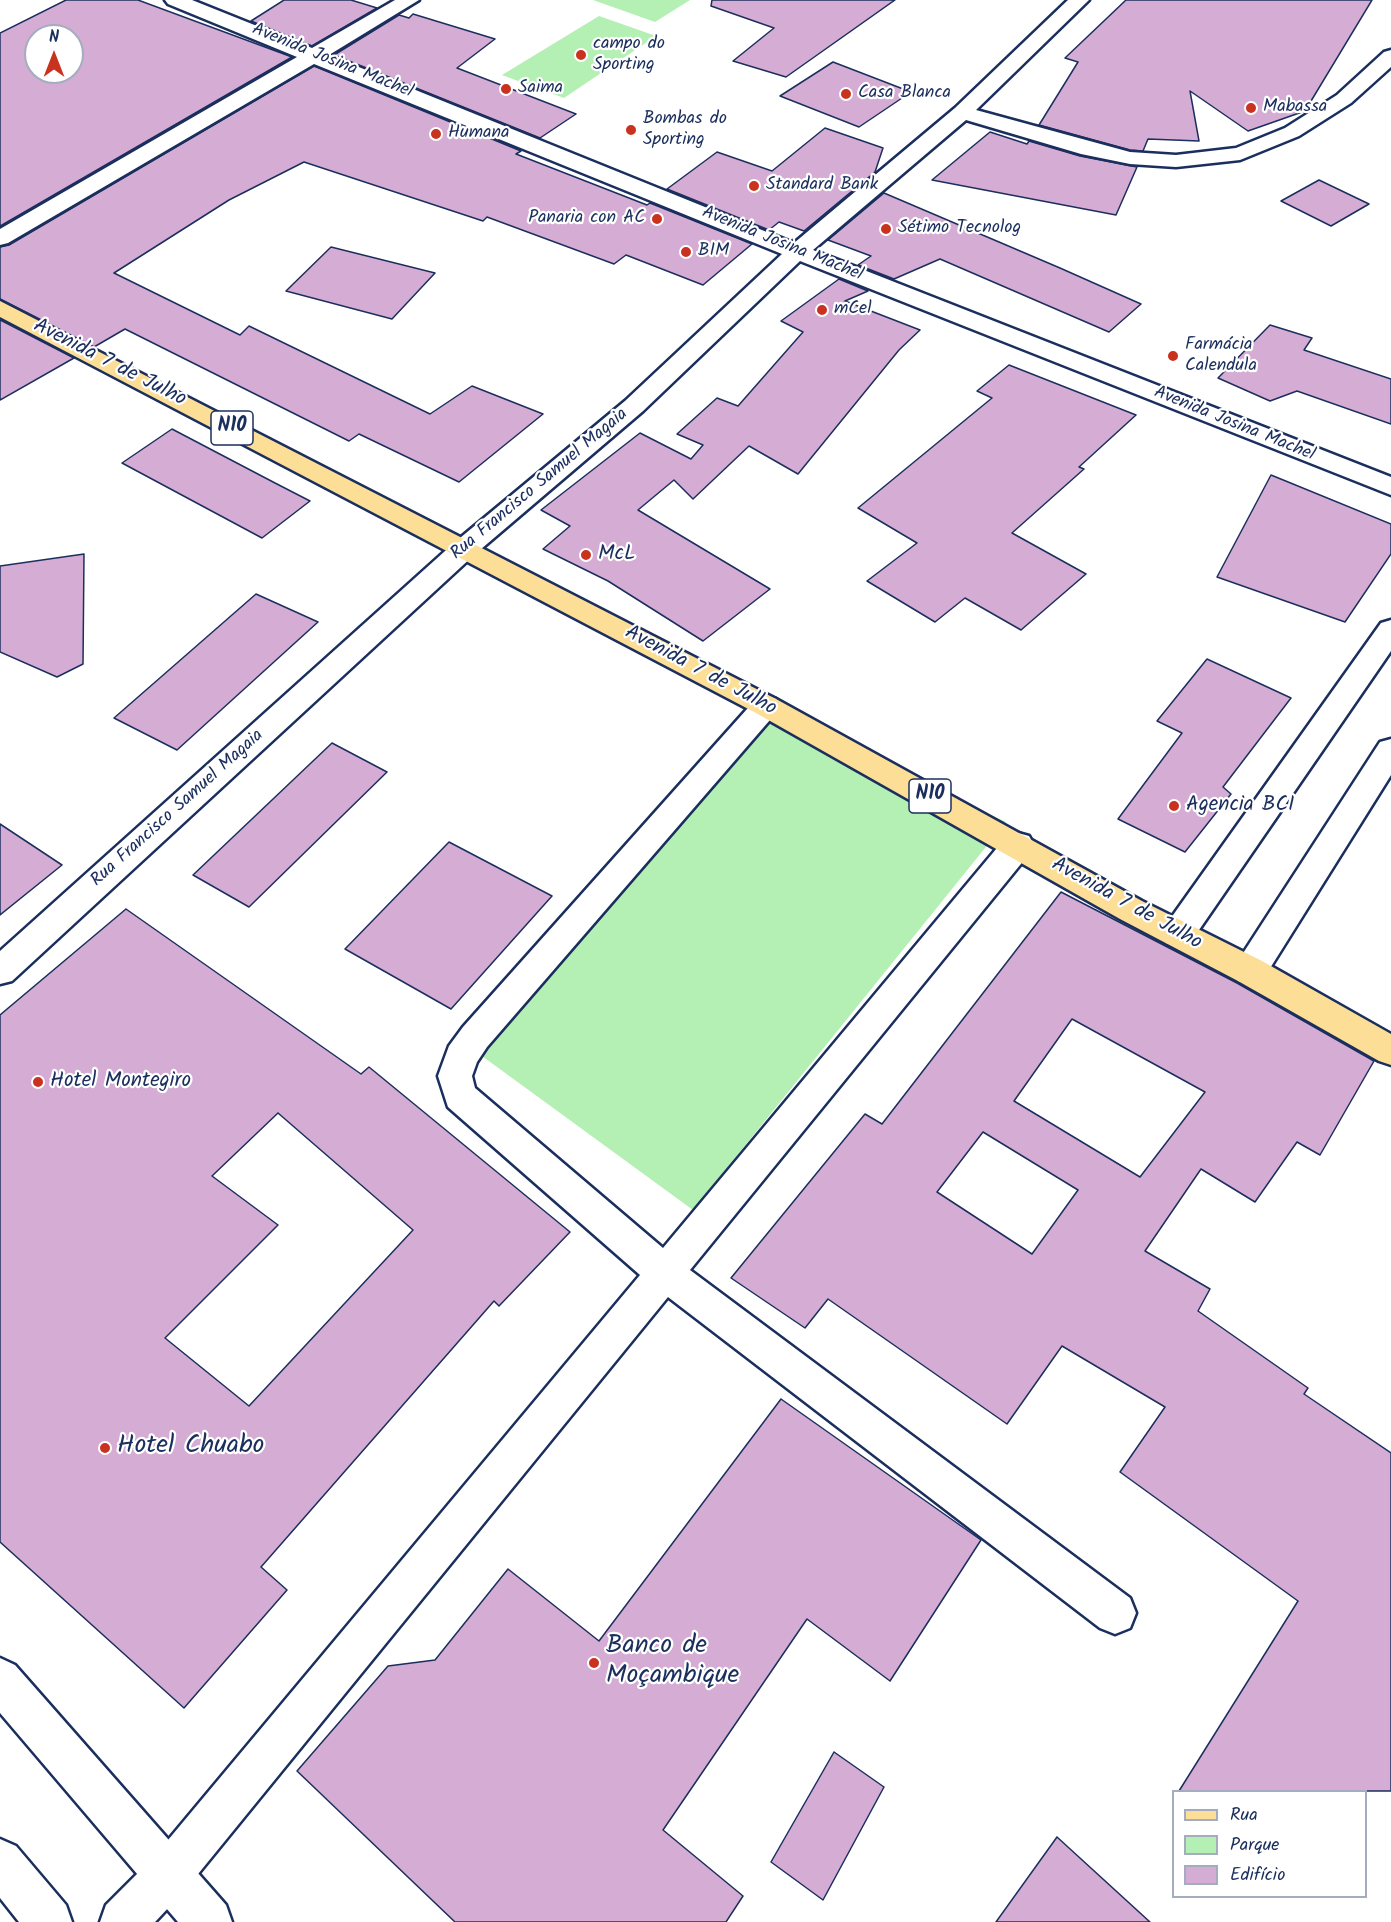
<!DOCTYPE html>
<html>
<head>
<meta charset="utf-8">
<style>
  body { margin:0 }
  #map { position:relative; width:1391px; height:1922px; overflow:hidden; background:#fff; font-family:Kalam,sans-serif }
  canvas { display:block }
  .legend { position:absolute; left:1172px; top:1790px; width:195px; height:108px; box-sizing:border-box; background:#fff; border:2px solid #a4acbf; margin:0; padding:8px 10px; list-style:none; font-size:18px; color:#1b2f5e }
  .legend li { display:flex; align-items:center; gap:12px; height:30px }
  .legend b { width:30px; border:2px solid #a4acbf }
  .north { position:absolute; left:24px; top:24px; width:60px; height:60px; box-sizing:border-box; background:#fff; border:2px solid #a4acbf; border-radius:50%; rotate:0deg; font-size:16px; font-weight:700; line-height:24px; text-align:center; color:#1b2f5e }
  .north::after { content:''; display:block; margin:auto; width:21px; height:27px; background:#c8321e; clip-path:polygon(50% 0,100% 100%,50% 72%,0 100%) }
</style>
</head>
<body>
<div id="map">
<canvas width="1391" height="1922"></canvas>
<ul class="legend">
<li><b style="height:8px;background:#fcde96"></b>Rua</li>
<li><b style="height:16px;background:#b4efb4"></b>Parque</li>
<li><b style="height:16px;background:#d5acd3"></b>Edifício</li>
</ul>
<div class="north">N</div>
</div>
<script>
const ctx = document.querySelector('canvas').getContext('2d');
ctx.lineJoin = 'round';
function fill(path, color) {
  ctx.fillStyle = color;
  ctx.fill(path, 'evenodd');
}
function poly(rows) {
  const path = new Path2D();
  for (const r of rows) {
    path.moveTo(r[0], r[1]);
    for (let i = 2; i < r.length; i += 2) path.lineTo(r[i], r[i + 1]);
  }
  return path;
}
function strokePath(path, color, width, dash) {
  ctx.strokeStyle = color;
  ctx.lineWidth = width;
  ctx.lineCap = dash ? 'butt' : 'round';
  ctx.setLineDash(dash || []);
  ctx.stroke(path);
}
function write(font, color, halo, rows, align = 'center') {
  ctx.font = font + ' Kalam,sans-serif';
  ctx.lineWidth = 4.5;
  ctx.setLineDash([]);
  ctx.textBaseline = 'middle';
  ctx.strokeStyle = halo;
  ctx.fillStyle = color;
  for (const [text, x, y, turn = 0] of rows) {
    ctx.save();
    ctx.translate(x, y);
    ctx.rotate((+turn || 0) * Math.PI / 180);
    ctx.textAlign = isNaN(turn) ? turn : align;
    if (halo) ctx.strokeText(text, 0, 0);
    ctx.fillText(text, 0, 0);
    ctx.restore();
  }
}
const green = poly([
  [593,0,690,0,655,22],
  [599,16,656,36,564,98,502,75],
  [773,713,1006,822,693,1210,460,1040]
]);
const building = poly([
  [66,0,138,0,292,57,0,226,0,33,66,0],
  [36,36,72,36,72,72,36,72,36,36],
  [284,0,351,0,377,8,312,46,251,21,284,0],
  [712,0,895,0,786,77,733,61,774,28,711,6,712,0],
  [1126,0,1372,0,1305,111,1248,131,1190,91,1199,141,1148,139,1143,151,1130,150,1039,125,1078,62,1065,58,1126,0],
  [413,14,495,39,457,68,576,114,540,138,334,55,399,15,409,18,413,14],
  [833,62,911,92,859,127,780,96,833,62],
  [314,66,521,151,516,154,647,205,650,203,752,244,703,285,626,255,614,264,487,217,483,221,304,162,229,200,114,273,240,335,249,326,430,414,472,386,543,414,459,482,359,434,349,441,125,329,94,347,0,299,0,247,9,245,314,66],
  [825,128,883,148,875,172,804,231,779,222,769,230,667,189,717,152,772,171,825,128],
  [990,132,1027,144,1029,141,1080,156,1137,167,1116,215,932,180,990,132],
  [1319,180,1369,204,1331,226,1281,201,1319,180],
  [884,193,1060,268,1141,304,1109,332,940,259,894,279,858,265,871,256,828,240,884,193],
  [331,247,435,273,392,319,286,291,331,247],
  [839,279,868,291,845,301,920,330,899,350,798,474,749,446,693,499,674,480,638,510,770,589,703,641,608,581,543,549,570,526,541,510,640,433,691,459,703,445,677,434,717,398,738,406,803,332,781,321,839,279],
  [0,320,74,358,0,400,0,320],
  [1270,325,1312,338,1304,350,1391,379,1391,424,1297,391,1270,401,1218,378,1270,325],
  [1009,365,1136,415,1079,467,1084,469,1012,533,1086,574,1021,630,965,598,935,622,867,581,917,543,858,508,992,398,977,391,1009,365],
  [172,429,275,483,310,501,262,538,122,463,172,429],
  [1271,475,1391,524,1391,554,1345,622,1217,577,1271,475],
  [84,554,83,664,57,677,0,652,0,566,84,554],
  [256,594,318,622,177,750,114,718,256,594],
  [1207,659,1291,698,1223,787,1231,794,1185,852,1118,819,1182,733,1157,721,1207,659],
  [332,743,387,772,249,907,193,875,332,743],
  [0,824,62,865,0,915,0,824],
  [449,842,552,896,451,1009,345,949,449,842],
  [1061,892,1237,983,1374,1061,1320,1155,1297,1142,1255,1202,1201,1169,1145,1251,1210,1289,1198,1311,1308,1388,1304,1394,1391,1453,1391,1791,1179,1791,1298,1601,1120,1472,1165,1407,1062,1346,1007,1424,828,1299,805,1328,731,1278,865,1114,882,1124,1061,892],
  [1072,1019,1205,1092,1140,1177,1014,1101,1072,1019],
  [983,1132,1078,1190,1032,1254,937,1192,983,1132],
  [126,909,361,1074,369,1067,570,1232,499,1306,494,1301,261,1567,287,1590,184,1708,0,1542,0,1015,126,909],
  [278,1113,413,1230,249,1406,165,1338,278,1225,212,1176,278,1113],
  [781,1399,981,1540,890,1681,807,1619,663,1830,743,1896,726,1922,455,1922,297,1771,388,1666,435,1660,508,1569,599,1641,781,1399],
  [834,1752,884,1787,823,1900,771,1862,834,1752],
  [1057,1837,1150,1922,996,1922,1057,1837]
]);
const street = poly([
  [165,0,192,0,312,48,395,0,419,0,329,55,794,243,955,108,1068,0,1089,0,976,110,1130,152,1176,155,1236,148,1285,128,1337,95,1384,52,1391,50,1391,67,1351,103,1299,136,1240,160,1176,167,1130,164,1081,154,966,120,813,250,1391,477,1391,495,800,261,643,411,474,555,12,981,0,984,0,951,454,543,625,401,782,254,314,64,8,243,0,245,0,229,297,57,168,4,165,0],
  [1391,620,1391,651,1190,943,1178,947,1166,943,1162,934,1166,925,1381,623,1391,620],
  [766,695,776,699,781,706,776,713,487,1047,477,1062,472,1076,475,1088,663,1248,1007,836,1018,833,1029,836,1034,845,1029,854,690,1270,1130,1598,1136,1613,1130,1628,1115,1634,1100,1628,668,1297,185,1890,155,1922,100,1922,106,1905,153,1858,640,1275,448,1107,438,1076,449,1046,463,1027,756,699,766,695],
  [1391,739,1391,775,1262,981,1250,984,1238,981,1233,971,1238,961,1380,742,1391,739]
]);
const secondary = poly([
  [0,1658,15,1665,226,1905,232,1922,178,1922,0,1713,0,1658],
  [0,1839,16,1846,66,1905,72,1922,19,1922,0,1898,0,1839]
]);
const primary = poly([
  [0,301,776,699,1142,901,1262,961,1391,1034,1391,1065,1379,1061,1238,981,1120,919,756,713,0,317,0,301]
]);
const markers = [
  [581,55,6,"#c8321e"],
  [506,89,6,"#c8321e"],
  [846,94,6,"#c8321e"],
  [1251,108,6,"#c8321e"],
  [631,130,6,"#c8321e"],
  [436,134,6,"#c8321e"],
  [754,186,6,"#c8321e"],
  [657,219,6,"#c8321e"],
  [886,229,6,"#c8321e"],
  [686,252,6,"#c8321e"],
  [822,310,6,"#c8321e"],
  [1173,356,6,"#c8321e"],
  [586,555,6,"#c8321e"],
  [1174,806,6,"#c8321e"],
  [38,1082,6,"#c8321e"],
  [105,1448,6,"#c8321e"],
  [594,1663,6,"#c8321e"]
];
const farPoinames = [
  ["campo do",593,45],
  ["Sporting",593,66],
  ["Saima",518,89],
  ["Casa Blanca",858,94],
  ["Mabassa",1263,108],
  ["Bombas do",643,120],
  ["Sporting",643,141],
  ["Humana",448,134],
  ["Standard Bank",766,186],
  ["Panaria con AC",645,219,"right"],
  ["Sétimo Tecnolog",898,229],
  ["BIM",698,252],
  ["mCel",834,310],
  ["Farmácia",1185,346],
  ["Calendula",1185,367]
];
const farStreetnames = [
  ["Avenida Josina Machel",332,62,22],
  ["Avenida Josina Machel",782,245,22],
  ["Avenida Josina Machel",1234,425,22],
  ["Rua Francisco Samuel Magaia",540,485,-40],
  ["Rua Francisco Samuel Magaia",178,809,-42]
];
const shields = [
  [232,428,42],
  [930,796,42]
];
const shieldNames = [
  ["N10",232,428],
  ["N10",930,796]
];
const streetNames = [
  ["Avenida 7 de Julho",109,364,27],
  ["Avenida 7 de Julho",700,672,28],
  ["Avenida 7 de Julho",1126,905,29]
];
const poiNames = [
  ["McL",598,555],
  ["Agencia BCI",1186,806],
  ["Hotel Montegiro",50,1082]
];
const nearPoinames = [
  ["Hotel Chuabo",117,1448],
  ["Banco de",606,1648],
  ["Moçambique",606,1678]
];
fill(green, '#b4efb4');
fill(building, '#d5acd3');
strokePath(building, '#1b2f5e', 1.5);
strokePath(street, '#1b2f5e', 5);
strokePath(secondary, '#1b2f5e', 5);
strokePath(primary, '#1b2f5e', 5);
fill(street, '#fff');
fill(secondary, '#fff');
fill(primary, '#fcde96');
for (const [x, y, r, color] of markers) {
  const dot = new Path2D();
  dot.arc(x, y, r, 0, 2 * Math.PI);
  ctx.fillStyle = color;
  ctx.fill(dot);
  strokePath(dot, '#fff', 2);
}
write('18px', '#1b2f5e', '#fff', farPoinames, 'left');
write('18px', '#1b2f5e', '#fff', farStreetnames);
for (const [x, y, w] of shields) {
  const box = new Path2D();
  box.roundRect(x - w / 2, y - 17, w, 34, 4.5);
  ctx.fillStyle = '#fff';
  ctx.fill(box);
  strokePath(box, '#1b2f5e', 1.5);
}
write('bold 20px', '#1b2f5e', null, shieldNames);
write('21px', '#1b2f5e', '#fff', streetNames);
write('21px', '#1b2f5e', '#fff', poiNames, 'left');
write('26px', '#1b2f5e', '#fff', nearPoinames, 'left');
</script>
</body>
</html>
